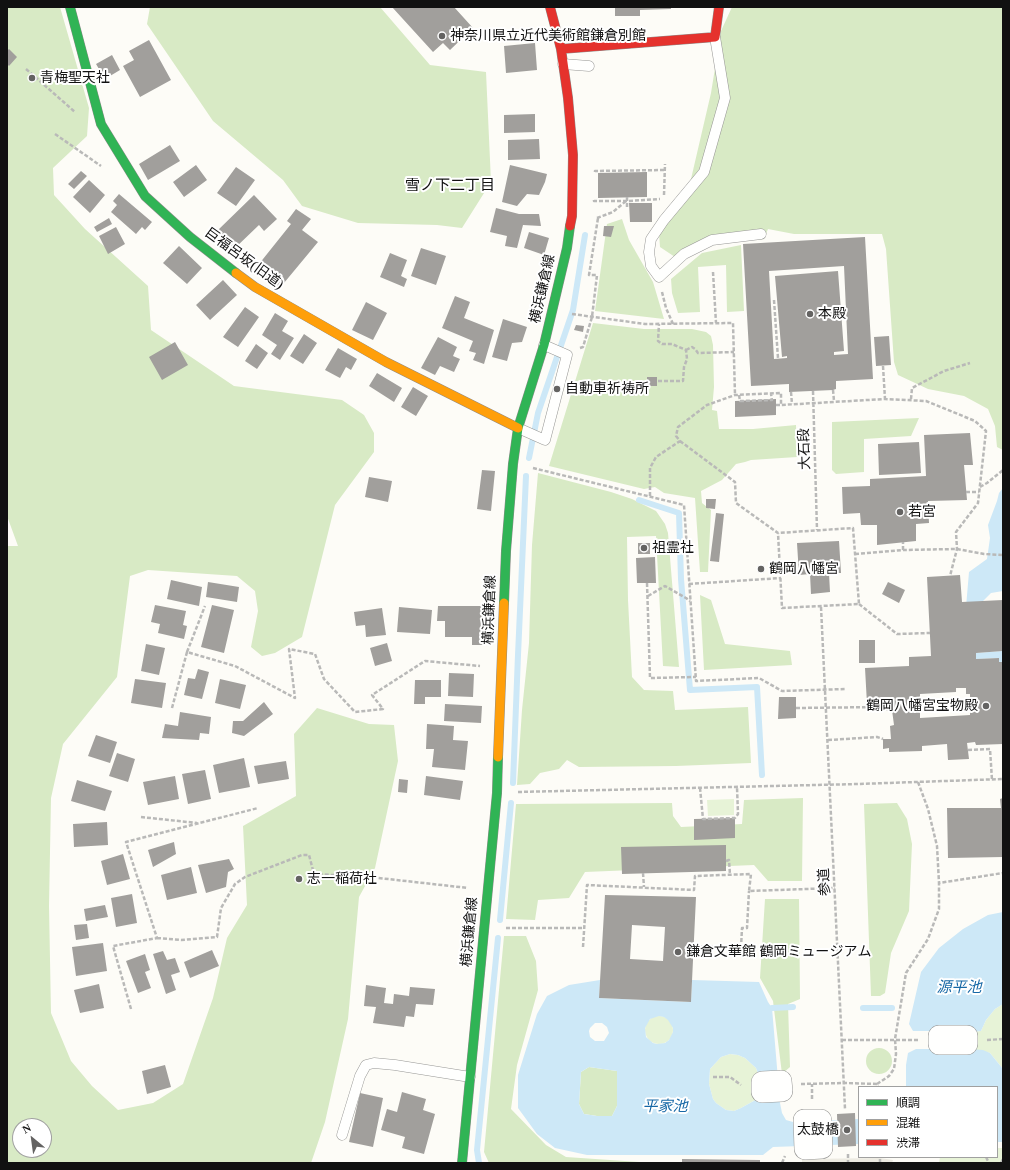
<!DOCTYPE html>
<html>
<head>
<meta charset="utf-8">
<style>
  body { margin:0 }
  #map { position:relative; width:1010px; height:1170px; overflow:hidden; background:#fdfcf7; font-family:"Times New Roman","Noto Sans JP",serif }
  canvas { display:block }
  .frame { position:absolute; inset:0; border:8px solid #111; pointer-events:none }
  .legend { position:absolute; left:858px; top:1086px; width:140px; height:72px; box-sizing:border-box; background:#fff; border:1px solid #a0a0a0; margin:0; padding:5px 7px; list-style:none; font-size:12px; color:#111 }
  .legend li { display:flex; align-items:center; gap:8px; height:20px }
  .legend b { width:20px; border:1px solid #a0a0a0 }
  .north { position:absolute; left:12px; top:1118px; width:40px; height:40px; box-sizing:border-box; background:#fff; border:1px solid #a0a0a0; border-radius:50%; rotate:331deg; font-size:11px; font-weight:700; line-height:16px; text-align:center; color:#111 }
  .north::after { content:''; display:block; margin:auto; width:14px; height:18px; background:#646362; clip-path:polygon(50% 0,100% 100%,50% 72%,0 100%) }
</style>
</head>
<body>
<div id="map">
<canvas width="1010" height="1170"></canvas>
<div class="frame"></div>
<ul class="legend">
<li><b style="height:5px;background:#30b455"></b>順調</li>
<li><b style="height:5px;background:#ff9f0a"></b>混雑</li>
<li><b style="height:5px;background:#e5322d"></b>渋滞</li>
</ul>
<div class="north">N</div>
</div>
<script>
const ctx = document.querySelector('canvas').getContext('2d');
ctx.lineJoin = 'round';
function fill(path, color) {
  ctx.fillStyle = color;
  ctx.fill(path, 'evenodd');
}
function poly(rows) {
  const path = new Path2D();
  for (const r of rows) {
    if (r.length === 3) {
      path.moveTo(r[0] + r[2], r[1]);
      path.arc(r[0], r[1], r[2], 0, 2 * Math.PI);
      continue;
    }
    path.moveTo(r[0], r[1]);
    for (let i = 2; i < r.length; i += 2) path.lineTo(r[i], r[i + 1]);
  }
  return path;
}
function strokePath(path, color, width, dash) {
  ctx.strokeStyle = color;
  ctx.lineWidth = width;
  ctx.lineCap = dash ? 'butt' : 'round';
  ctx.setLineDash(dash || []);
  ctx.stroke(path);
}
function write(font, color, halo, rows, align = 'center') {
  ctx.font = font + ' "Times New Roman","Noto Sans JP",serif';
  ctx.lineWidth = 4;
  ctx.setLineDash([]);
  ctx.textBaseline = 'middle';
  ctx.strokeStyle = halo;
  ctx.fillStyle = color;
  for (const [text, x, y, turn = 0] of rows) {
    ctx.save();
    ctx.translate(x, y);
    ctx.rotate((+turn || 0) * Math.PI / 180);
    ctx.textAlign = isNaN(turn) ? turn : align;
    if (halo) ctx.strokeText(text, 0, 0);
    ctx.fillText(text, 0, 0);
    ctx.restore();
  }
}
const green = poly([
  [734,799,734,815,708,816,707,800],
  [1003,1004,1003,1069,990,1053,970,1049,963,1032,981,1031,986,1020,995,1009],
  [659,1030,14],
  [730,1054,738,1055,745,1058,756,1068,759,1076,759,1098,741,1108,734,1111,726,1110,716,1103,713,1099,709,1084,710,1069,721,1057],
  [997,1148,1003,1148,1003,1163,939,1163,940,1157,997,1157]
]);
const forest = poly([
  [7,7,60,7,89,108,87,136,53,168,54,195,85,229,148,286,151,330,234,386,342,400,364,415,374,433,374,452,335,505,302,637,275,653,262,656,251,647,258,611,255,591,237,576,148,570,130,576,117,677,63,744,51,798,49,906,51,1013,71,1061,92,1086,118,1110,153,1103,183,1084,213,998,227,938,247,905,243,826,296,796,294,734,317,708,369,724,394,725,398,761,375,868,359,897,348,1019,325,1122,311,1163,7,1163,7,546,18,546,7,516],
  [20,1126,44,1126,44,1150,20,1150],
  [150,7,380,7,430,65,486,72,491,182,462,228,437,225,358,223,302,206,283,180,213,121,147,24],
  [732,7,1003,7,1003,450,997,447,995,426,988,409,964,396,928,389,898,375,894,362,886,249,882,234,794,234,768,229,764,239,713,243,681,261,660,247,659,233,691,179,711,93,721,31],
  [622,219,629,240,653,282,664,319,595,311,607,224],
  [741,245,744,311,727,312,726,265,698,267,700,312,678,313,672,293,671,279,702,253],
  [593,323,644,329,692,329,706,332,711,336,713,345,714,387,712,410,717,411,719,429,753,429,796,425,797,457,751,460,745,462,736,464,722,480,701,491,702,503,711,510,708,572,700,572,695,498,664,493,655,487,644,489,549,466],
  [919,418,911,436,864,439,864,472,836,474,832,470,832,422],
  [538,473,611,492,632,499,656,511,665,524,668,533,679,667,663,666,656,536,627,537,628,600,632,677,644,690,673,691,675,710,748,707,751,763,676,766,579,767,567,760,559,769,540,773,530,784,517,785,522,710,529,643,532,545],
  [700,595,711,600,725,644,790,651,792,665,704,670],
  [803,798,802,881,768,881,754,865,585,872,569,898,538,900,535,920,506,919,516,804,672,803,673,816,681,827,742,824,744,800],
  [897,803,907,819,912,844,909,911,891,953,885,993,880,996,871,996,864,804],
  [765,899,799,899,800,999,788,1004,790,1067,782,1074,773,1001,760,978],
  [504,936,526,936,536,961,538,990,517,1065,511,1109,546,1145,566,1157,654,1163,489,1163,484,1152],
  [879,1061,13],
  [589,1067,617,1071,617,1106,612,1116,597,1116,584,1114,579,1104,581,1072]
]);
const plaza = poly([
  [880,1158,893,1160,892,1163,802,1163,802,1159]
]);
const water = poly([
  [1003,488,1003,591,991,593,978,606,966,607,969,572,987,559,990,538,988,525,997,501,999,493],
  [1003,651,1003,662,999,662,999,658,976,659,976,653],
  [1003,912,1003,1004,995,1009,986,1020,981,1031,963,1033,970,1049,983,1050,990,1053,1003,1069,1003,1142,997,1142,997,1087,906,1087,906,1065,908,1053,916,1049,941,1049,942,1031,913,1031,909,1024,921,972,939,948,963,929,988,915],
  [600,980,599,998,691,1002,692,980,759,982,768,1002,772,1008,780,1103,782,1113,786,1120,793,1122,859,1119,859,1144,773,1147,763,1155,587,1155,555,1148,537,1134,518,1108,518,1075,537,1014,547,996,569,985],
  [659,1016,664,1017,668,1020,673,1028,673,1032,669,1040,665,1043,657,1044,653,1043,646,1037,645,1028,650,1019],
  [595,1023,602,1023,607,1027,609,1033,604,1041,595,1041,590,1037,589,1031,590,1028],
  [730,1054,738,1055,745,1058,756,1068,759,1076,759,1098,741,1108,734,1111,726,1110,716,1103,713,1099,709,1084,710,1069,721,1057],
  [589,1067,617,1071,617,1106,612,1116,597,1116,584,1114,579,1104,581,1072]
]);
const stream = poly([
  [529,458,538,413,573,310,585,235],
  [639,500,679,513,681,579,690,690,757,687,762,775],
  [513,783,518,655,526,476],
  [500,920,511,803],
  [772,1008,793,1007],
  [863,1008,892,1008],
  [479,1163,477,1150,498,938]
]);
const building = poly([
  [392,7,454,7,473,28,450,50,443,43,433,52],
  [615,7,671,7,671,9,640,10,640,16,615,16],
  [149,40,171,80,140,97,123,66,134,60,129,51],
  [535,43,537,70,506,73,504,46],
  [9,49,17,57,9,66,7,64,7,51],
  [112,55,120,70,105,79,96,64],
  [535,114,535,132,504,133,504,115],
  [539,139,540,159,508,160,508,140],
  [170,145,180,161,148,180,139,164],
  [196,165,207,180,184,197,173,182],
  [510,165,547,174,545,182,539,195,527,194,517,206,502,202],
  [236,167,255,180,236,206,217,193],
  [81,171,87,176,74,189,68,184],
  [647,172,647,197,598,198,598,173],
  [89,180,105,195,90,213,73,197],
  [119,194,152,222,145,230,142,227,136,234,111,212,117,205,113,201],
  [254,195,277,219,264,231,259,225,234,249,217,231],
  [629,203,652,203,652,222,630,222],
  [496,208,519,214,539,214,541,226,523,225,517,248,505,246,507,236,490,232],
  [296,209,311,219,302,230,318,242,279,289,255,269,291,224,287,221],
  [109,218,112,224,97,232,94,227],
  [604,226,614,226,611,237,603,236],
  [116,227,125,244,108,254,99,236],
  [529,232,549,238,544,255,524,248],
  [865,237,873,379,836,381,836,389,833,390,789,392,789,384,751,386,743,244],
  [844,266,848,354,834,355,834,352,844,351,838,271,775,276,782,357,787,356,787,358,774,359,769,271],
  [179,246,202,268,187,284,163,263],
  [421,248,446,256,436,285,411,276],
  [390,253,407,260,401,276,407,279,404,287,380,277],
  [223,280,237,295,210,320,196,305],
  [455,296,470,302,464,318,494,330,484,364,473,360,476,353,469,351,473,341,442,328],
  [366,302,387,313,373,340,352,330],
  [245,307,259,317,238,347,223,337],
  [275,313,288,321,282,331,294,338,280,360,271,354,277,345,262,335],
  [503,319,527,327,522,342,512,343,507,361,492,357],
  [576,325,584,326,583,332,574,330],
  [304,334,317,343,303,364,290,356],
  [889,336,891,365,876,366,874,337],
  [438,337,457,347,453,356,460,359,454,372,440,366,435,375,421,368],
  [175,342,188,365,162,380,149,357],
  [256,344,268,353,257,369,245,361],
  [338,348,357,359,351,370,346,367,340,378,325,370],
  [377,373,402,388,394,402,369,386],
  [647,377,657,377,657,386,647,386],
  [413,387,428,396,416,416,401,407],
  [776,399,776,415,735,417,735,401],
  [970,433,973,465,964,465,967,500,928,501,929,523,916,524,916,541,877,545,877,525,861,525,860,513,843,514,842,487,870,486,870,479,926,476,924,435],
  [919,442,921,473,879,475,878,444],
  [482,470,495,471,491,511,477,509],
  [369,477,392,481,388,502,365,497],
  [706,499,716,499,715,509,706,508],
  [716,513,724,514,719,562,710,561],
  [839,541,841,573,829,573,830,592,811,594,810,574,799,575,797,543],
  [638,543,650,543,650,554,638,554],
  [655,557,656,583,637,583,636,558],
  [960,575,962,602,1003,600,1003,651,976,653,976,659,999,658,999,662,1003,662,1003,744,976,745,975,742,967,743,969,759,948,760,947,744,922,746,922,751,889,752,889,748,883,749,883,739,891,739,890,726,894,725,892,710,881,711,880,704,867,704,865,668,909,666,909,657,931,656,927,577],
  [956,688,966,688,966,694,970,694,970,715,920,718,920,694,956,692],
  [171,580,202,587,199,606,167,599],
  [208,582,239,587,237,602,206,597],
  [888,582,905,590,899,603,882,594],
  [155,605,186,611,183,625,187,626,184,639,158,633,160,624,151,622],
  [212,605,234,610,224,653,201,647],
  [438,606,484,606,483,645,472,645,472,637,445,637,445,621,437,621],
  [399,607,432,610,430,634,397,632],
  [382,608,386,635,366,637,365,625,356,626,354,612],
  [859,640,875,640,875,663,859,663],
  [387,643,392,661,375,666,370,648],
  [146,644,165,648,159,675,141,671],
  [198,669,209,672,202,699,184,695,188,678,195,679],
  [449,673,474,674,473,697,448,696],
  [135,679,166,683,162,708,131,703],
  [220,679,246,685,240,709,215,703],
  [415,680,441,680,441,697,425,697,425,704,414,704],
  [779,697,796,697,796,718,778,719],
  [264,702,273,714,244,736,232,733,233,721,243,721],
  [445,704,482,706,481,723,444,721],
  [180,712,211,717,209,734,200,733,199,740,162,738,165,724,178,726],
  [427,724,454,726,453,740,468,741,465,770,432,767,434,749,426,749],
  [96,735,117,742,110,763,88,756],
  [117,753,135,759,128,782,109,776],
  [244,758,250,787,219,793,213,765],
  [286,761,289,779,258,784,254,766],
  [205,770,211,799,188,804,182,774],
  [175,776,179,799,148,805,143,782],
  [426,776,463,781,460,800,424,795],
  [399,779,408,780,407,793,398,792],
  [77,780,112,791,105,811,71,801],
  [1003,798,1003,857,948,858,947,808,1001,808,1000,799],
  [735,818,735,838,694,840,694,819],
  [107,822,108,845,74,847,73,824],
  [174,842,176,854,153,867,148,850],
  [726,845,726,871,622,874,621,847],
  [123,854,130,879,107,885,101,861],
  [229,859,234,869,228,872,226,887,206,893,198,865],
  [191,867,197,893,167,900,161,875],
  [132,894,137,923,116,927,111,898],
  [605,895,696,897,691,1002,599,998],
  [632,925,665,927,663,961,630,959],
  [105,905,108,917,86,921,84,909],
  [87,924,89,938,76,940,74,925],
  [103,943,107,971,76,976,72,947],
  [212,950,219,966,190,978,184,962],
  [163,951,167,960,175,958,180,972,171,975,176,990,166,994,153,954],
  [145,954,150,970,145,972,151,988,138,993,126,961],
  [99,984,104,1008,80,1013,74,990],
  [366,985,386,988,384,1003,393,1004,394,994,409,996,410,987,435,989,433,1005,416,1004,414,1017,406,1016,404,1027,373,1023,376,1007,364,1006],
  [165,1065,171,1087,147,1094,142,1071],
  [402,1092,426,1099,423,1110,435,1114,424,1154,402,1148,405,1137,381,1130,387,1109,397,1112],
  [360,1093,383,1098,373,1147,349,1142],
  [855,1113,856,1146,838,1147,837,1114],
  [682,1159,760,1160,760,1163,682,1163]
]);
const path = poly([
  [26,69,75,112],
  [55,134,101,166],
  [595,172,595,171,664,170],
  [664,195,665,164],
  [627,197,627,207,629,207],
  [594,200,594,201,627,201,660,199],
  [597,218,613,212,626,201],
  [713,272,716,323],
  [662,292,666,308,673,324],
  [774,300,778,358],
  [572,314,645,324,733,323,735,395],
  [580,348,583,347,592,317,597,275,589,275,598,218],
  [686,350,692,347,695,349,698,353,734,352],
  [883,366,885,399],
  [658,381,683,381,684,367,687,359,686,350,672,344,662,344,658,341,659,324],
  [833,390,834,401],
  [813,391,817,530],
  [791,392,792,404],
  [739,395,740,401,772,400,771,394],
  [911,399,912,388,944,371,970,363],
  [776,405,781,405],
  [680,441,735,482,736,503,778,533,853,528,859,604,782,608,778,533],
  [533,468,684,505,696,681,759,678,782,691,845,689],
  [980,487,987,483,1003,470],
  [966,492,979,492],
  [650,496,650,468,656,457,680,441,676,436,678,427,707,405,735,395,781,393,781,405,885,399,926,401,975,421,986,431,978,503,956,532,957,549,950,576],
  [903,550,903,542],
  [855,554,903,550,957,549,984,554,1003,555],
  [647,583,650,678,696,677],
  [689,584,781,578],
  [648,596,665,586,686,598,690,601],
  [859,604,897,634,930,633],
  [821,607,845,1109],
  [187,652,205,606],
  [172,708,187,652,235,666,295,698,289,649,315,654,324,679,355,712,383,709,372,695,425,661,480,666],
  [796,708,881,707],
  [828,740,877,737,883,739],
  [968,750,990,749,992,780],
  [918,782,928,809,937,846,939,883],
  [700,788,703,819,735,818,738,814,737,787],
  [518,792,858,784,1003,779],
  [141,817,197,823],
  [726,861,729,860,730,875],
  [643,873,644,887],
  [506,928,584,928],
  [157,938,181,940,217,937,221,908,235,884,245,877,302,855,309,855,314,874,370,877,468,888],
  [693,946,741,948,742,928,747,928,749,891],
  [583,947,587,885,694,890,695,876,751,874,749,891,835,888],
  [131,1009,113,946,157,938,126,842,258,808],
  [842,1040,918,1040],
  [987,1040,1003,1039],
  [713,1077,730,1077,741,1085],
  [801,1084,845,1083,877,1084,878,1087],
  [877,1084,889,1076,894,1069,896,1054,895,1039,906,973,928,939,939,909,939,883,1003,873],
  [812,1099,812,1084],
  [848,1154,848,1163],
  [986,1157,989,1163],
  [782,1163,785,1156],
  [880,1163,880,1157],
  [1001,1163,1003,1159]
]);
const lane = poly([
  [715,37,725,98,704,172,664,220,651,239,649,252,651,266,659,277,684,254,712,240,761,234],
  [563,64,589,66],
  [518,428,545,440,567,355,544,345],
  [342,1135,360,1076,366,1065,374,1063,395,1065,470,1077]
]);
const street = poly([
  [939,1036,967,1036,967,1044,939,1044,939,1036],
  [781,1081,782,1091,762,1092,762,1082,781,1081],
  [804,1120,821,1120,822,1148,805,1149,804,1120]
]);
const fast = poly([
  [70,7,101,124,145,196,190,237,236,273],
  [504,603,506,551,513,464,518,428,544,345,567,248,570,226],
  [462,1163,497,793,498,757]
]);
const slow = poly([
  [236,273,255,287,386,362,518,428],
  [498,757,504,603]
]);
const jam = poly([
  [550,7,561,49,568,98,573,155,572,216,570,226],
  [561,49,715,37,719,7]
]);
const markers = [
  [442,36,4,"#646362"],
  [32,78,4,"#646362"],
  [810,314,4,"#646362"],
  [557,389,4,"#646362"],
  [900,512,4,"#646362"],
  [644,548,4,"#646362"],
  [761,569,4,"#646362"],
  [986,706,4,"#646362"],
  [299,879,4,"#646362"],
  [678,952,4,"#646362"],
  [847,1130,4,"#646362"]
];
const poiNames = [
  ["神奈川県立近代美術館鎌倉別館",450,36],
  ["青梅聖天社",40,78],
  ["本殿",818,314],
  ["自動車祈祷所",565,389],
  ["若宮",908,512],
  ["祖霊社",652,548],
  ["鶴岡八幡宮",769,569],
  ["鶴岡八幡宮宝物殿",978,706,"right"],
  ["志一稲荷社",307,879],
  ["鎌倉文華館 鶴岡ミュージアム",686,952],
  ["太鼓橋",839,1130,"right"]
];
const streetNames = [
  ["巨福呂坂(旧道)",244,259,36],
  ["横浜鎌倉線",543,289,-77],
  ["大石段",805,449,-92],
  ["横浜鎌倉線",490,610,-88],
  ["参道",825,882,-93],
  ["横浜鎌倉線",470,932,-85]
];
const neighbourhoodNames = [
  ["雪ノ下二丁目",450,186]
];
const waterNames = [
  ["源平池",959,988],
  ["平家池",665,1107]
];
fill(green, '#e7f3d7');
fill(forest, '#d8eac5');
fill(plaza, '#edebe2');
fill(water, '#cde8f7');
strokePath(stream, '#cde8f7', 6);
fill(building, '#a19f9c');
strokePath(lane, '#979795', 11);
strokePath(street, '#979795', 22);
strokePath(fast, '#8e8d8b', 10);
strokePath(slow, '#8e8d8b', 10);
strokePath(jam, '#8e8d8b', 10);
strokePath(path, '#b9b9b8', 2.5, [4, 2]);
strokePath(lane, '#fffffe', 10);
strokePath(street, '#fffffe', 21);
strokePath(fast, '#30b455', 9);
strokePath(slow, '#ff9f0a', 9);
strokePath(jam, '#e5322d', 9);
for (const [x, y, r, color] of markers) {
  const dot = new Path2D();
  dot.arc(x, y, r, 0, 2 * Math.PI);
  ctx.fillStyle = color;
  ctx.fill(dot);
  strokePath(dot, '#fff', 1.5);
}
write('14px', '#111', '#fff', poiNames, 'left');
write('14px', '#111', '#fff', streetNames);
write('15px', '#111', '#fff', neighbourhoodNames);
write('italic 15px', '#1768a6', '#fff', waterNames);
</script>
</body>
</html>
